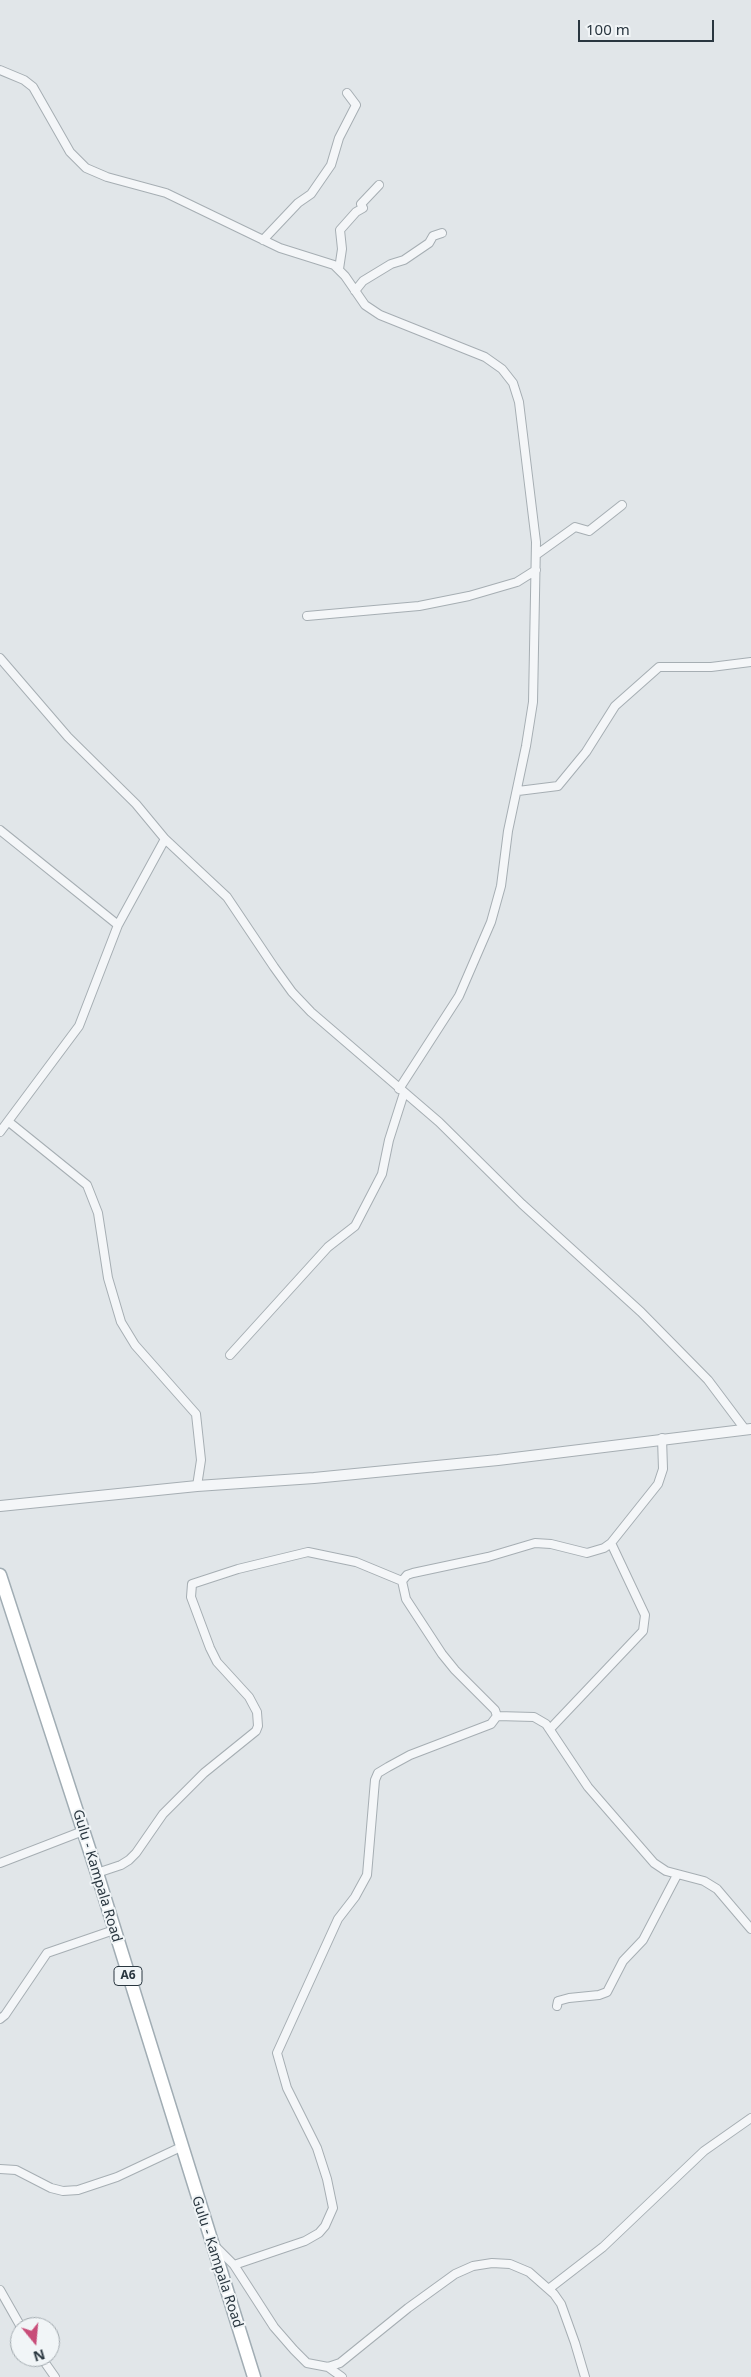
<!DOCTYPE html>
<html>
<head>
<meta charset="utf-8">
<style>
  body { margin:0 }
  #map { position:relative; width:751px; height:2377px; overflow:hidden; background:#e1e6e9; font-family:"Noto Sans",sans-serif }
  canvas { display:block }
  .north { position:absolute; left:10px; top:2317px; width:50px; height:50px; box-sizing:border-box; background:#f1f5f7; border:1px solid #a1a9ae; border-radius:50%; rotate:163deg; font-size:14px; font-weight:700; line-height:20px; text-align:center; color:#2a3740 }
  .north::after { content:''; display:block; margin:auto; width:18px; height:22px; background:#c84d79; clip-path:polygon(50% 0,100% 100%,50% 72%,0 100%) }
  .scale { position:absolute; left:578px; top:20px; width:136px; height:22px; box-sizing:border-box; border:2px solid #2a3740; border-top:0; padding-left:6px; font-size:15px; line-height:18px; white-space:nowrap; color:#2a3740; -webkit-text-stroke:4px #f1f5f7; paint-order:stroke }
</style>
</head>
<body>
<div id="map">
<canvas width="751" height="2377"></canvas>
<div class="north">N</div>
<div class="scale">100 m</div>
</div>
<script>
const ctx = document.querySelector('canvas').getContext('2d');
ctx.lineJoin = 'round';
function poly(rows) {
  const path = new Path2D();
  for (const r of rows) {
    path.moveTo(r[0], r[1]);
    for (let i = 2; i < r.length; i += 2) path.lineTo(r[i], r[i + 1]);
  }
  return path;
}
function strokePath(path, color, width, dash) {
  ctx.strokeStyle = color;
  ctx.lineWidth = width;
  ctx.lineCap = dash ? 'butt' : 'round';
  ctx.setLineDash(dash || []);
  ctx.stroke(path);
}
function write(font, color, halo, rows, align = 'center') {
  ctx.font = font + ' "Noto Sans",sans-serif';
  ctx.lineWidth = 4;
  ctx.setLineDash([]);
  ctx.textBaseline = 'middle';
  ctx.strokeStyle = halo;
  ctx.fillStyle = color;
  for (const [text, x, y, turn = 0] of rows) {
    ctx.save();
    ctx.translate(x, y);
    ctx.rotate((+turn || 0) * Math.PI / 180);
    ctx.textAlign = isNaN(turn) ? turn : align;
    if (halo) ctx.strokeText(text, 0, 0);
    ctx.fillText(text, 0, 0);
    ctx.restore();
  }
}
const minor = poly([
  [0,70,24,80,33,87,70,152,86,168,107,177,166,193,280,248,334,265,345,276,365,305,380,315,485,357,502,369,513,383,519,402,536,542,533,702,526,746,508,831,501,886,491,922,459,996,399,1089],
  [263,240,298,203,311,194,331,165,339,138,356,105,347,93],
  [339,269,342,249,340,230,356,212,363,208,361,204,379,185],
  [355,291,363,281,391,264,404,260,429,243,433,236,442,233],
  [536,555,575,527,589,531,622,505],
  [307,616,419,606,469,596,517,582,536,570],
  [0,658,68,737,136,804,165,839,227,897,274,967,292,992,311,1012,439,1122,522,1204,641,1312,708,1380,744,1428],
  [518,791,558,786,586,752,615,706,659,667,711,667,751,662],
  [0,830,118,925],
  [9,1122,87,1185,98,1213,108,1278,121,1322,135,1345,196,1414,201,1460,197,1486],
  [0,1132,79,1026,118,925,165,839],
  [230,1355,328,1247,355,1226,382,1174,389,1140,404,1093],
  [497,1716,534,1717,546,1724,588,1787,654,1863,666,1871,704,1881,717,1889,751,1929],
  [550,1729,643,1631,645,1615,611,1543],
  [0,1863,83,1831],
  [97,1873,121,1865,129,1860,136,1853,163,1814,204,1773,256,1731,258,1726,257,1712,249,1697,217,1662,210,1648,191,1597,192,1584,238,1569,308,1552,356,1562,402,1581],
  [557,2006,558,2001,569,1998,599,1995,607,1992,623,1961,643,1940,677,1875],
  [0,2019,5,2015,47,1953,114,1930],
  [0,2169,16,2170,51,2188,63,2191,78,2190,117,2177,181,2147],
  [214,2245,234,2265,274,2327,294,2350,307,2363,328,2367,340,2363,408,2308,455,2274,473,2266,492,2263,510,2264,529,2272,554,2294,561,2304,575,2343,585,2377],
  [234,2265,305,2241,319,2233,325,2226,333,2208,327,2179,317,2148,287,2088,277,2053,338,1919,355,1897,367,1875,375,1780,378,1773,388,1767,410,1755,491,1724,497,1716,495,1710,455,1670,442,1654,406,1599,402,1581,407,1575,413,1573,488,1557,535,1543,551,1544,587,1553,604,1548,611,1543,658,1484,663,1469,662,1438],
  [550,2288,603,2247,704,2151,751,2118],
  [0,2290,21,2327],
  [41,2357,55,2377],
  [328,2367,342,2377]
]);
const tertiary = poly([
  [0,1506,197,1486,314,1478,498,1460,751,1429]
]);
const primary = poly([
  [0,1575,97,1873,254,2377]
]);
const shields = [
  [128,1976,28]
];
const shieldNames = [
  ["A6",128,1976]
];
const streetNames = [
  ["Gulu - Kampala Road",97,1876,73],
  ["Gulu - Kampala Road",217,2262,72]
];
strokePath(minor, '#a6aeb3', 10);
strokePath(tertiary, '#a6aeb3', 12);
strokePath(primary, '#a1adb4', 15);
strokePath(minor, '#f4f6f8', 8);
strokePath(tertiary, '#f4f6f8', 10);
strokePath(primary, '#fff', 12);
for (const [x, y, w] of shields) {
  const box = new Path2D();
  box.roundRect(x - w / 2, y - 9.5, w, 19, 4);
  ctx.fillStyle = '#f1f5f7';
  ctx.fill(box);
  strokePath(box, '#2a3740', 1);
}
write('bold 12px', '#2a3740', null, shieldNames);
write('14px', '#2a3740', '#f1f5f7', streetNames);
</script>
</body>
</html>
